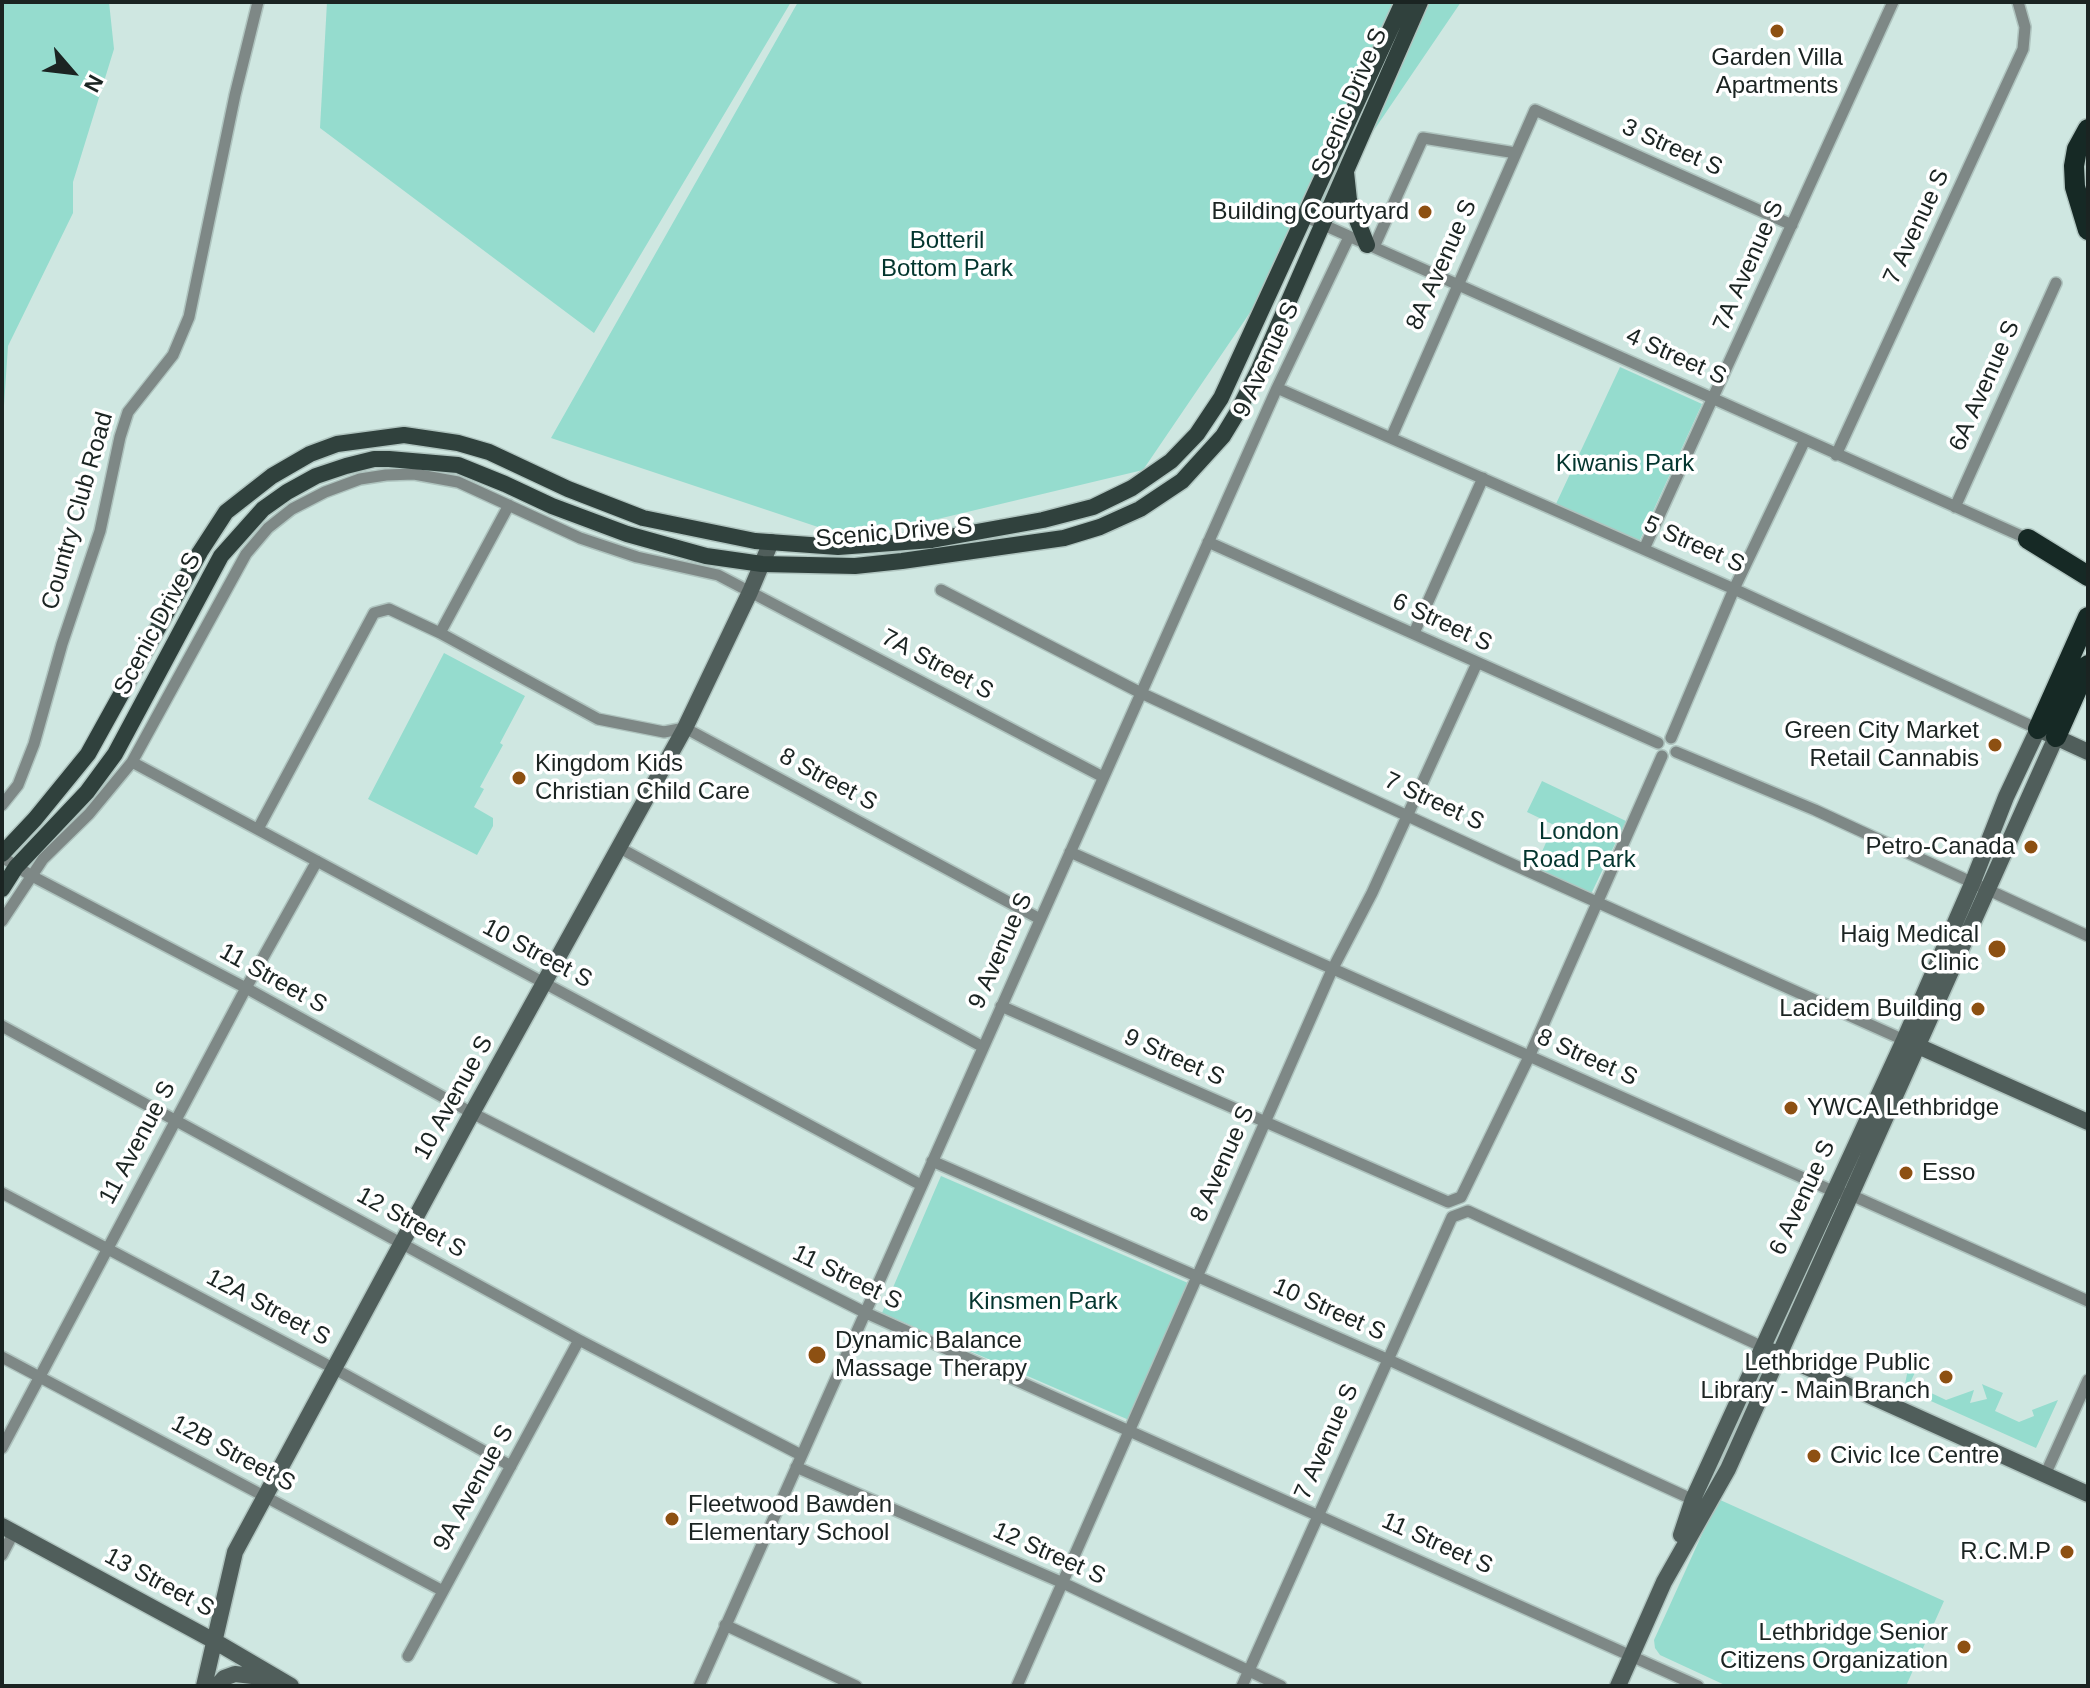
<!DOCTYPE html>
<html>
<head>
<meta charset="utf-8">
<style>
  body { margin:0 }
  #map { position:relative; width:2090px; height:1688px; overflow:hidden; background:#cfe7e1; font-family:Arial,sans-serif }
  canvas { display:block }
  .frame { position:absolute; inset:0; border:4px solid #1b2422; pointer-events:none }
  .north { position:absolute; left:32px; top:32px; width:80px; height:80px; -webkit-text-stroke:6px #fff; paint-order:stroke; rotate:118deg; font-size:22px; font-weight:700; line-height:32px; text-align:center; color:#1b2422 }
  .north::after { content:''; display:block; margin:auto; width:28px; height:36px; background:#1b2422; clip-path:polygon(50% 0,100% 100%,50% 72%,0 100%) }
</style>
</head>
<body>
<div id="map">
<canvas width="2090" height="1688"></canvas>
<div class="frame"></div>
<div class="north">N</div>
</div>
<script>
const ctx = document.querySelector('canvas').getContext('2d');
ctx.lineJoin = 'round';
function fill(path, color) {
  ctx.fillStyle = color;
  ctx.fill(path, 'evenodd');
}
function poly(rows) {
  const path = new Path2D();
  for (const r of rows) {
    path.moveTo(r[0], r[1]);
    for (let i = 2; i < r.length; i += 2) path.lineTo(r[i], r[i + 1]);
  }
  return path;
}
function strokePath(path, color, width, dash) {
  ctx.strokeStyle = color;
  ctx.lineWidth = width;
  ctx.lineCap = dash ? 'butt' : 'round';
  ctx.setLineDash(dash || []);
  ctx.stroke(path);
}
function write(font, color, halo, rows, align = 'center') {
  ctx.font = font + ' Arial,sans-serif';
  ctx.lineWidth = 7;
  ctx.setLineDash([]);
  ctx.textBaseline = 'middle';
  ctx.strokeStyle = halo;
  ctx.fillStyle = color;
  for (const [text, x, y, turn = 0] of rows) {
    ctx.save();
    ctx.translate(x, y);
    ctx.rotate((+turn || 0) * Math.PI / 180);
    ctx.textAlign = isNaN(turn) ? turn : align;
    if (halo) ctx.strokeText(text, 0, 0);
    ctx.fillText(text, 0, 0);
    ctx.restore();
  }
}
const green = poly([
  [2,2,109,2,114,49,73,182,73,213,8,346,2,435],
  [327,2,791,2,594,333,320,128],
  [798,2,1461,2,1143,470,854,539,551,438],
  [1620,367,1702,404,1639,542,1555,506],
  [444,653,525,696,500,743,503,745,480,787,484,789,474,807,493,818,493,826,477,855,368,799],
  [1542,781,1626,821,1591,894,1535,867,1554,825,1527,812],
  [941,1176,1188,1283,1129,1420,882,1313],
  [1919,1364,1910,1383,1946,1400,1974,1390,1970,1403,1987,1399,1982,1384,1984,1385,2003,1393,1995,1411,2019,1422,2034,1416,2032,1410,2058,1400,2036,1448,1904,1389,1908,1369],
  [1718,1499,1944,1601,1906,1686,1727,1686,1660,1655,1655,1648,1654,1640]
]);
const street = poly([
  [1306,217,2028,539],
  [1374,247,1423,138,1516,153],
  [1277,388,1734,589,2038,729],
  [1391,438,1535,110,1792,225],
  [1836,455,2023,49,2025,27,2018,2],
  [1955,507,2056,283],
  [1208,542,1658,743],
  [1644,549,1893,2],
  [941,590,1141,693,1503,860,1904,1040],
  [440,633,509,505],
  [1414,633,1483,478],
  [1671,738,1734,589,1805,440],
  [1676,752,1815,810,2088,936],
  [132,762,921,1185],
  [2,805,18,785,34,744,62,644,100,531,120,437,128,412,173,355,189,317,235,95,258,2],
  [258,829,374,613,389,609,440,633,598,719,664,732,685,728,1040,919],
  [618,847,983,1047],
  [1070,852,1835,1192,1851,1195,2088,1301],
  [2,857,30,875,246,988,472,1113,864,1312,1698,1686],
  [2,921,43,859,89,814,132,762,246,554,268,528,292,509,325,492,360,479,386,475,414,474,458,482,580,538,637,557,718,575,1103,777],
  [1001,1006,1448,1202,1461,1197,1529,1057,1662,756],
  [2,1026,579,1340,801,1455],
  [932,1161,1389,1360,1698,1502],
  [2,1193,333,1368,511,1466],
  [2,1357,443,1591],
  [2,1448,246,988,317,861],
  [796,1467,1063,1583,1281,1686],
  [2045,1475,2088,1380],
  [2,1555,14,1532],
  [725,1625,856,1686],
  [408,1656,579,1340],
  [699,1686,1277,388,1349,237],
  [1017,1686,1332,970,1372,893,1477,663],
  [1242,1686,1452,1217,1468,1211,1763,1347]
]);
const secondary = poly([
  [1909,1042,2088,1122],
  [1771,1351,2088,1494],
  [2,1526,216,1642,291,1686],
  [1681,1535,1693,1499,1904,1040,1972,884,2006,797,2038,729,2088,752],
  [204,1686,235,1552,472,1113,685,728,750,592,771,542],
  [217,1686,224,1678,235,1674,270,1678],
  [1618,1686,1664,1582,1728,1469,2056,737]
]);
const primary = poly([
  [1346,172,1349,200,1367,245],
  [2,854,35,819,88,754,200,552,226,512,272,476,310,454,337,444,404,435,458,443,489,452,568,489,643,518,755,541,838,547,932,540,1043,520,1093,507,1132,488,1171,461,1197,434,1221,398,1403,2],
  [2,889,16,867,87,792,115,754,221,556,263,509,287,492,316,476,346,466,374,459,389,459,458,465,505,484,552,506,627,534,706,556,762,564,855,566,902,561,1064,538,1100,527,1140,509,1182,481,1223,436,1237,413,1259,369,1420,2]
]);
const highway = poly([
  [2088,129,2077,149,2074,166,2075,187,2088,230],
  [2028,539,2088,576],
  [2038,729,2088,617],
  [2056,737,2088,665]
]);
const markers = [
  [1777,31,8,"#8d5012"],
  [1425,212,8,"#8d5012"],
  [1995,745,8,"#8d5012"],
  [519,778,8,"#8d5012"],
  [2031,847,8,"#8d5012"],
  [1997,949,10,"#8d5012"],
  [1978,1009,8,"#8d5012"],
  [1791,1108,8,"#8d5012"],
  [1906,1173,8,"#8d5012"],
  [817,1355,10,"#8d5012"],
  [1946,1377,8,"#8d5012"],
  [1814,1456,8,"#8d5012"],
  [672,1519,8,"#8d5012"],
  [2067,1552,8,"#8d5012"],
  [1964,1647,8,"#8d5012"]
];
const poiNames = [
  ["Garden Villa",1777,58,"center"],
  ["Apartments",1777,86,"center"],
  ["Building Courtyard",1409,212],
  ["Green City Market",1979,731],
  ["Retail Cannabis",1979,759],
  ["Kingdom Kids",535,764,"left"],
  ["Christian Child Care",535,792,"left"],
  ["Petro-Canada",2015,847],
  ["Haig Medical",1979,935],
  ["Clinic",1979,963],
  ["Lacidem Building",1962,1009],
  ["YWCA Lethbridge",1807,1108,"left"],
  ["Esso",1922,1173,"left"],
  ["Dynamic Balance",835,1341,"left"],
  ["Massage Therapy",835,1369,"left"],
  ["Lethbridge Public",1930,1363],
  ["Library - Main Branch",1930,1391],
  ["Civic Ice Centre",1830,1456,"left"],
  ["Fleetwood Bawden",688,1505,"left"],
  ["Elementary School",688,1533,"left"],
  ["R.C.M.P",2051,1552],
  ["Lethbridge Senior",1948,1633],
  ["Citizens Organization",1948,1661]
];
const streetNames = [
  ["Scenic Drive S",1350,102,-67],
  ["3 Street S",1672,148,24],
  ["7 Avenue S",1917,227,-65],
  ["8A Avenue S",1442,265,-66],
  ["7A Avenue S",1749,266,-66],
  ["4 Street S",1676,357,24],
  ["9 Avenue S",1267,360,-65],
  ["6A Avenue S",1985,386,-66],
  ["Country Club Road",78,511,-74],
  ["Scenic Drive S",894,533,-5],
  ["5 Street S",1694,545,24],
  ["6 Street S",1442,623,25],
  ["Scenic Drive S",158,624,-62],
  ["7A Street S",937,665,28],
  ["8 Street S",828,780,28],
  ["7 Street S",1434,802,25],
  ["9 Avenue S",1001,951,-66],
  ["10 Street S",537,954,28],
  ["11 Street S",273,979,29],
  ["9 Street S",1174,1058,24],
  ["8 Street S",1587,1058,24],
  ["10 Avenue S",454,1098,-61],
  ["11 Avenue S",138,1143,-62],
  ["8 Avenue S",1223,1164,-66],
  ["6 Avenue S",1803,1198,-65],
  ["12 Street S",411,1223,29],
  ["11 Street S",847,1278,26],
  ["12A Street S",268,1308,28],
  ["10 Street S",1329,1310,24],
  ["7 Avenue S",1327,1442,-66],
  ["12B Street S",233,1454,28],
  ["9A Avenue S",474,1488,-61],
  ["11 Street S",1437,1544,24],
  ["12 Street S",1049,1554,24],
  ["13 Street S",159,1583,28]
];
const parkNames = [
  ["Botteril",947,241],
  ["Bottom Park",947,269],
  ["Kiwanis Park",1625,464],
  ["London",1579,832],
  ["Road Park",1579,860],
  ["Kinsmen Park",1043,1302]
];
fill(green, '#95dcce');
strokePath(street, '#afc4bf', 14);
strokePath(secondary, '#afc4bf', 19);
strokePath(primary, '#afc4bf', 19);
strokePath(highway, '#afc4bf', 23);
strokePath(street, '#7e8886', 11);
strokePath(secondary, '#505e5b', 16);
strokePath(primary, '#30413d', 16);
strokePath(highway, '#162925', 20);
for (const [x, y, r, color] of markers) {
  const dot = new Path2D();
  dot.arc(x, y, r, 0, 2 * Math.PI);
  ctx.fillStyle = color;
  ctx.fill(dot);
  strokePath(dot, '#fff', 3);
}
write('24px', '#1b2422', '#fff', poiNames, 'right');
write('24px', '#1b2422', '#fff', streetNames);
write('24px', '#03352e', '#fff', parkNames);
</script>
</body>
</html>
